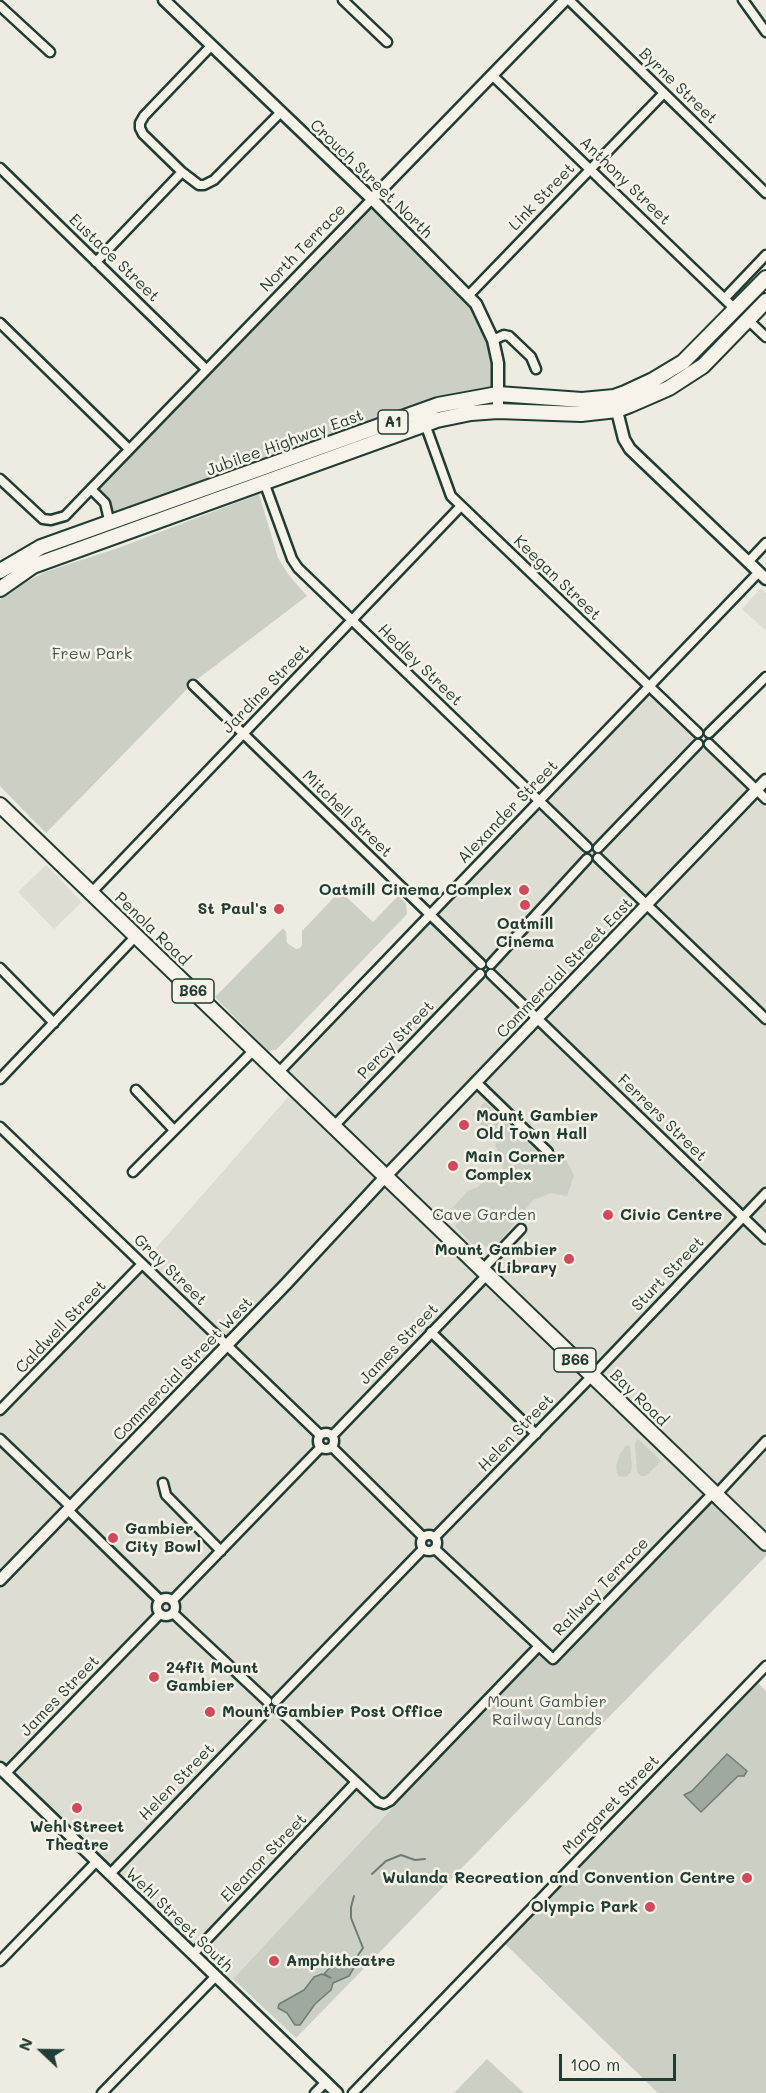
<!DOCTYPE html>
<html>
<head>
<meta charset="utf-8">
<style>
  body { margin:0 }
  #map { position:relative; width:766px; height:2093px; overflow:hidden; background:#eeece1; font-family:Mali,sans-serif }
  canvas { display:block }
  .north { position:absolute; left:12px; top:2021px; width:60px; height:60px; -webkit-text-stroke:4px #f7f3e8; paint-order:stroke; rotate:292deg; font-size:16px; font-weight:700; line-height:24px; text-align:center; color:#1f3d34 }
  .north::after { content:''; display:block; margin:auto; width:21px; height:27px; background:#1f3d34; clip-path:polygon(50% 0,100% 100%,50% 72%,0 100%) }
  .scale { position:absolute; left:559px; top:2054px; width:117px; height:27px; box-sizing:border-box; border:3px solid #1f3d34; border-top:0; padding-left:8px; font-size:18px; line-height:21px; white-space:nowrap; color:#1f3d34; -webkit-text-stroke:4px #f7f3e8; paint-order:stroke }
</style>
</head>
<body>
<div id="map">
<canvas width="766" height="2093"></canvas>
<div class="north">N</div>
<div class="scale">100 m</div>
</div>
<script>
const ctx = document.querySelector('canvas').getContext('2d');
ctx.lineJoin = 'round';
function fill(path, color) {
  ctx.fillStyle = color;
  ctx.fill(path, 'evenodd');
}
function poly(rows) {
  const path = new Path2D();
  for (const r of rows) {
    if (r.length === 3) {
      path.moveTo(r[0] + r[2], r[1]);
      path.arc(r[0], r[1], r[2], 0, 2 * Math.PI);
      continue;
    }
    path.moveTo(r[0], r[1]);
    for (let i = 2; i < r.length; i += 2) path.lineTo(r[i], r[i + 1]);
  }
  return path;
}
function strokePath(path, color, width, dash) {
  ctx.strokeStyle = color;
  ctx.lineWidth = width;
  ctx.lineCap = dash ? 'butt' : 'round';
  ctx.setLineDash(dash || []);
  ctx.stroke(path);
}
function write(font, color, halo, rows, align = 'center') {
  ctx.font = font + ' Mali,sans-serif';
  ctx.lineWidth = 5;
  ctx.setLineDash([]);
  ctx.textBaseline = 'middle';
  ctx.strokeStyle = halo;
  ctx.fillStyle = color;
  for (const [text, x, y, turn = 0] of rows) {
    ctx.save();
    ctx.translate(x, y);
    ctx.rotate((+turn || 0) * Math.PI / 180);
    ctx.textAlign = isNaN(turn) ? turn : align;
    if (halo) ctx.strokeText(text, 0, 0);
    ctx.fillText(text, 0, 0);
    ctx.restore();
  }
}
const built = poly([
  [761,588,766,593,766,631,742,609],
  [649,688,766,799,766,1543,553,1663,538,1650,233,1979,216,1976,0,1768,0,1410,142,1264,295,1089,278,1073],
  [46,865,82,902,54,929,18,892]
]);
const green = poly([
  [372,207,476,308,490,340,495,365,495,389,112,518,96,490,207,372],
  [259,494,278,558,288,574,307,596,195,681,46,833,0,786,0,599,11,590,45,572,121,547],
  [340,891,373,922,398,896,406,903,407,914,276,1050,268,1051,215,997,283,928,286,932,287,943,296,949,300,948,302,945,302,931],
  [485,1102,535,1150,543,1162,550,1160,559,1153,564,1157,574,1175,567,1196,551,1193,533,1200,492,1251,483,1244,476,1248,455,1226,457,1224,455,1221,448,1222,445,1216,468,1191,478,1187,488,1177,504,1177,502,1160,495,1145,497,1141,472,1115],
  [637,1438,661,1461,646,1476,641,1476,637,1472,635,1444],
  [627,1445,630,1446,632,1467,631,1472,626,1477,619,1476,617,1473,616,1466,620,1454],
  [713,1496,766,1547,766,1556,296,2038,233,1979,539,1650,553,1662],
  [754,1679,766,1691,766,2093,658,2093,501,1940],
  [487,2059,524,2093,454,2093]
]);
const water = poly([
  [727,1754,747,1771,744,1776,738,1776,701,1812,684,1795,692,1791,727,1754],
  [344,1957,356,1958,355,1966,349,1976,333,1983,331,1990,315,2004,300,2025,295,2025,287,2013,278,2008,279,2004,304,1990,314,1977,322,1974,331,1978,324,1974,332,1965,344,1957]
]);
const stream = poly([
  [372,1874,386,1861,401,1855,415,1860,425,1859],
  [354,1896,351,1907,351,1918,363,1948,356,1958]
]);
const minor = poly([
  [343,0,387,42],
  [569,0,766,193],
  [743,0,766,32],
  [0,6,50,52],
  [211,46,144,116,140,123,140,128,143,134,182,172,199,185,204,185,214,180,280,113],
  [492,75,736,310],
  [0,168,206,369],
  [96,262,182,172],
  [468,296,664,93],
  [725,298,766,255],
  [748,320,766,337],
  [0,323,129,449],
  [493,340,504,335,509,336,531,357,536,369],
  [425,424,451,496,698,733],
  [0,479,43,519,51,520,65,516,91,489],
  [264,482,292,559,298,568,587,847],
  [110,524,105,503,91,489,372,199],
  [748,562,766,543],
  [193,685,481,964],
  [709,733,766,677],
  [709,744,766,799],
  [598,848,698,744],
  [598,858,766,1019],
  [91,893,461,506],
  [491,964,587,859],
  [0,968,54,1023],
  [491,974,766,1239],
  [278,1073,759,572],
  [0,1079,136,936],
  [476,1082,548,1152],
  [136,1090,174,1130],
  [334,1126,480,974],
  [0,1127,320,1435],
  [133,1172,254,1050],
  [482,1270,521,1229],
  [431,1332,536,1434],
  [0,1410,142,1264],
  [326,1441,8],
  [333,1435,487,1275],
  [0,1439,71,1507],
  [332,1447,423,1537],
  [163,1483,166,1495,221,1551],
  [716,1495,766,1441],
  [68,1510,160,1600],
  [429,1543,8],
  [435,1537,592,1376,766,1193],
  [435,1549,539,1646],
  [166,1607,9],
  [173,1600,321,1447],
  [173,1613,267,1701],
  [276,1701,423,1549],
  [279,1710,378,1802,384,1804,390,1801,539,1646,553,1659,713,1493],
  [6,1773,160,1614],
  [110,1874,266,1712],
  [193,1954,356,1782],
  [0,1961,97,1861],
  [102,2093,216,1976],
  [315,2093,326,2082],
  [353,2093,766,1666]
]);
const tertiary = poly([
  [164,0,372,199,476,304,493,340,498,363,498,411],
  [372,199,565,0],
  [615,403,624,439,630,449,766,579],
  [0,1580,286,1284,386,1176,766,780],
  [0,1768,337,2093]
]);
const primary = poly([
  [0,805,766,1543]
]);
const trunk = poly([
  [0,571,41,547,438,405,498,394,582,400,614,397,625,393,653,380,683,362,766,278],
  [0,589,33,566,437,420,471,413,498,411,581,414,617,410,630,405,669,388,703,366,766,301]
]);
const markers = [
  [524,890,6,"#d1495b"],
  [525,905,6,"#d1495b"],
  [279,909,6,"#d1495b"],
  [464,1125,6,"#d1495b"],
  [453,1166,6,"#d1495b"],
  [608,1215,6,"#d1495b"],
  [569,1259,6,"#d1495b"],
  [113,1538,6,"#d1495b"],
  [154,1677,6,"#d1495b"],
  [210,1712,6,"#d1495b"],
  [77,1808,6,"#d1495b"],
  [747,1878,6,"#d1495b"],
  [650,1907,6,"#d1495b"],
  [274,1961,6,"#d1495b"]
];
const shields = [
  [393,422,30],
  [193,991,42],
  [575,1360,42]
];
const shieldNames = [
  ["A1",393,422],
  ["B66",193,991],
  ["B66",575,1360]
];
const streetNames = [
  ["Byrne Street",678,86,44],
  ["Crouch Street North",371,179,44],
  ["Anthony Street",625,181,44],
  ["Link Street",542,197,-46],
  ["North Terrace",303,248,-46],
  ["Eustace Street",114,258,44],
  ["Jubilee Highway East",285,443,-20],
  ["Keegan Street",557,578,44],
  ["Hedley Street",420,665,44],
  ["Jardine Street",266,689,-46],
  ["Alexander Street",508,812,-46],
  ["Mitchell Street",347,814,44],
  ["Penola Road",152,929,44],
  ["Commercial Street East",565,968,-46],
  ["Percy Street",396,1040,-46],
  ["Ferrers Street",662,1118,44],
  ["Gray Street",170,1270,44],
  ["Sturt Street",668,1274,-46],
  ["Caldwell Street",61,1327,-46],
  ["James Street",399,1344,-46],
  ["Commercial Street West",183,1369,-46],
  ["Bay Road",639,1398,44],
  ["Helen Street",516,1433,-46],
  ["Railway Terrace",601,1587,-46],
  ["James Street",60,1696,-46],
  ["Helen Street",177,1782,-46],
  ["Margaret Street",611,1805,-46],
  ["Eleanor Street",264,1858,-46],
  ["Wehl Street South",179,1920,44]
];
const parkNames = [
  ["Frew Park",92,654],
  ["Cave Garden",484,1215],
  ["Mount Gambier",547,1702],
  ["Railway Lands",547,1720]
];
const poiNames = [
  ["Oatmill Cinema Complex",512,890,"right"],
  ["St Paul's",267,909,"right"],
  ["Oatmill",525,924,"center"],
  ["Cinema",525,942,"center"],
  ["Mount Gambier",476,1116],
  ["Old Town Hall",476,1134],
  ["Main Corner",465,1157],
  ["Complex",465,1175],
  ["Civic Centre",620,1215],
  ["Mount Gambier",557,1250,"right"],
  ["Library",557,1268,"right"],
  ["Gambier",125,1529],
  ["City Bowl",125,1547],
  ["24fit Mount",166,1668],
  ["Gambier",166,1686],
  ["Mount Gambier Post Office",222,1712],
  ["Wehl Street",77,1827,"center"],
  ["Theatre",77,1845,"center"],
  ["Wulanda Recreation and Convention Centre",735,1878,"right"],
  ["Olympic Park",638,1907,"right"],
  ["Amphitheatre",286,1961]
];
fill(built, '#ddddd2');
fill(green, '#cccfc4');
fill(water, '#9fa99f');
strokePath(water, '#6c7e74', 1.5);
strokePath(stream, '#6c7e74', 2);
strokePath(minor, '#1f3d34', 13);
strokePath(tertiary, '#1f3d34', 15);
strokePath(primary, '#1f3d34', 18);
strokePath(trunk, '#1f3d34', 18);
strokePath(minor, '#f7f3e8', 8);
strokePath(tertiary, '#f7f3e8', 10);
strokePath(primary, '#f7f3e8', 14);
strokePath(trunk, '#f7f3e8', 14);
for (const [x, y, r, color] of markers) {
  const dot = new Path2D();
  dot.arc(x, y, r, 0, 2 * Math.PI);
  ctx.fillStyle = color;
  ctx.fill(dot);
  strokePath(dot, '#f7f3e8', 2);
}
for (const [x, y, w] of shields) {
  const box = new Path2D();
  box.roundRect(x - w / 2, y - 12, w, 24, 4.5);
  ctx.fillStyle = '#f7f3e8';
  ctx.fill(box);
  strokePath(box, '#1f3d34', 1.5);
}
write('bold 15px', '#1f3d34', null, shieldNames);
write('16px', '#1f3d34', '#f7f3e8', streetNames);
write('16px', '#425a51', '#f7f3e8', parkNames);
write('bold 16px', '#1f3d34', '#f7f3e8', poiNames, 'left');
</script>
</body>
</html>
